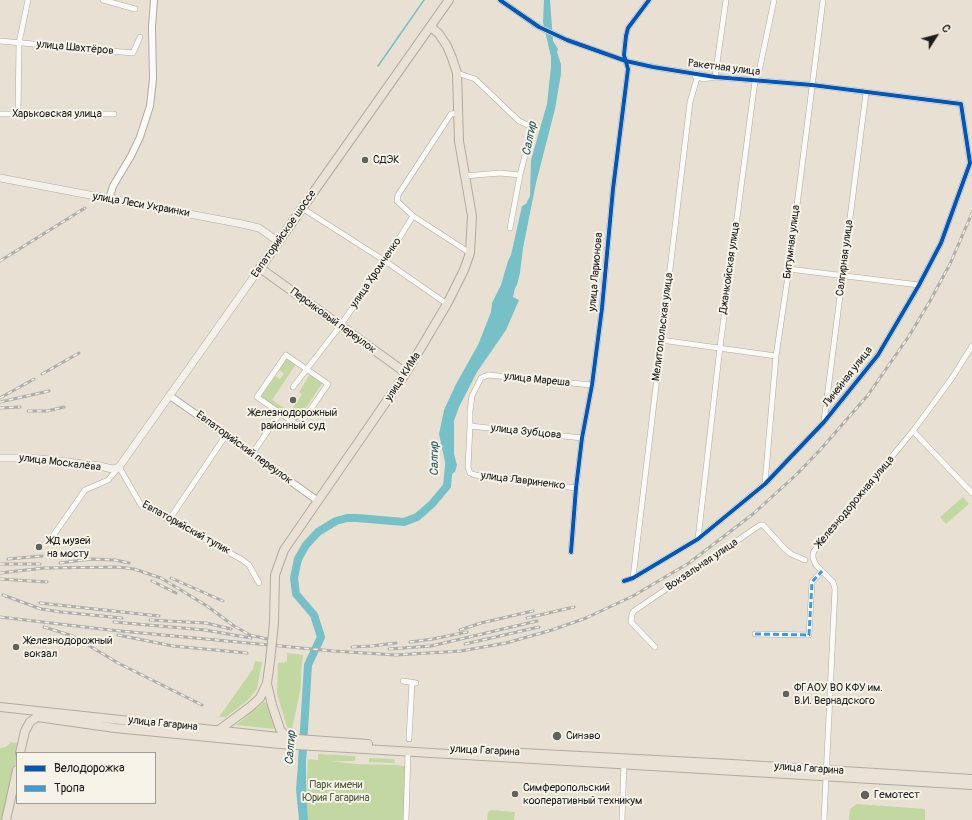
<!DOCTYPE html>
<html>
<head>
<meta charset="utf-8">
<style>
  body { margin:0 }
  #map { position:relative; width:972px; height:820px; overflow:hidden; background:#e8e0d2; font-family:Pangolin,sans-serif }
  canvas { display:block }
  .legend { position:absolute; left:16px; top:752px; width:140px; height:52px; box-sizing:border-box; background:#f7f3e8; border:1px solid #9f9d96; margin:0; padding:5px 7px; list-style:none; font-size:12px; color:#1c1c1c }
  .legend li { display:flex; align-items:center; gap:8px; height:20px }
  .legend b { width:20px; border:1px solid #9f9d96 }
  .north { position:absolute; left:916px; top:16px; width:40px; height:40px; -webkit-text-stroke:3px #f7f3e8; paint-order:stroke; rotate:54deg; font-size:11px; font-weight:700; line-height:16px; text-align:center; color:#1c1c1c }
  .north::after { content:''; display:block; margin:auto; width:14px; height:18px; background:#1c1c1c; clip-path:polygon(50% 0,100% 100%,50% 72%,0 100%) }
</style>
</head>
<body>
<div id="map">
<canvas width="972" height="820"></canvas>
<ul class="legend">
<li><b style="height:5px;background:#0057b8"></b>Велодорожка</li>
<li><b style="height:5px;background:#3c9bdf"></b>Тропа</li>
</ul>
<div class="north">С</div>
</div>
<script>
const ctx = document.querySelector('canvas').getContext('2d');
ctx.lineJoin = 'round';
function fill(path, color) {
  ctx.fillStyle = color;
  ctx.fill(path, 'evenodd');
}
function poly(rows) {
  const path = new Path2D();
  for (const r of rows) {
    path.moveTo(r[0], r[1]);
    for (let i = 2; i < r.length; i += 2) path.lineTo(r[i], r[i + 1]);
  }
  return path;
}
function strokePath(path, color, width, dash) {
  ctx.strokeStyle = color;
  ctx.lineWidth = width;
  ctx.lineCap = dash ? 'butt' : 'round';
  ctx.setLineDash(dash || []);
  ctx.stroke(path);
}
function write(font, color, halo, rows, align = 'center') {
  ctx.font = font + ' Pangolin,sans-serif';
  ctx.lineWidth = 4;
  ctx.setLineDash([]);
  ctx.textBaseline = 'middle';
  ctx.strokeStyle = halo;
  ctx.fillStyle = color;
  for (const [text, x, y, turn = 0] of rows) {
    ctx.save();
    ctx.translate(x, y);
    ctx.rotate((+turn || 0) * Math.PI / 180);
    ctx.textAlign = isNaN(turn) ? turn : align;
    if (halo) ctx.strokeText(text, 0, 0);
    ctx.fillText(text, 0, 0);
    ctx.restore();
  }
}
const green = poly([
  [286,357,296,364,272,400,290,412,302,394,299,392,310,374,323,382,297,421,261,397,275,376,280,379,284,374,278,369],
  [963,497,969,504,946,524,940,517],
  [287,653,303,655,301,673,301,687,292,729,287,727,277,694,278,663,287,662],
  [255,661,262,662,257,689,248,700,226,717,219,717,253,669],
  [264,702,267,703,275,729,236,725],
  [11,742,20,744,3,820,0,820,0,748,6,747],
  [318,754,356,756,355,761,330,761,355,764,397,765,407,767,404,820,308,820,306,793,308,759,318,760],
  [369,758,394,759,395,763,369,762],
  [857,804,925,809,925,820,849,820,850,809],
  [491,810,515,812,514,820,487,820,488,812]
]);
const water = poly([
  [544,0,550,0,553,41,558,49,557,52,561,64,561,74,555,109,536,183,523,248,520,273,517,285,515,288,513,297,519,300,506,330,477,372,459,407,454,421,454,454,457,465,455,472,448,476,439,434,444,410,456,384,478,345,491,312,492,303,501,285,508,261,511,255,522,206,526,204,530,196,531,160,547,104,551,67,551,57,543,22],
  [299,752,307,753,304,760,306,764,306,790,308,820,299,820,296,789]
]);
const stream = poly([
  [378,66,424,0]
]);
const river = poly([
  [302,762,308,665,321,637,314,615,296,594,294,578,298,559,306,545,318,532,336,521,347,518,357,518,404,522,417,517,432,504,447,486,449,466]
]);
const minor = poly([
  [103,0,135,9],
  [500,0,539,27,567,40,626,61,653,67,715,77,812,85,961,104,970,163,941,243,919,285,878,355,824,422,765,484,698,539,633,578,624,581],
  [0,41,133,53,140,37],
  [457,73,475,79,519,121,532,127,520,175,510,228],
  [695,76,703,79,715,77],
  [715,77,726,0],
  [458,113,451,114,398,195,397,201,413,216,470,253],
  [0,114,114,114],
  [18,114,19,43,28,0],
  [465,176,500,173,520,175],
  [302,208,385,261,447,304],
  [789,269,919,285],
  [661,340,776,356],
  [293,387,340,326,385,261,413,216],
  [824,421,866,93],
  [470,426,582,438],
  [913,431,972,493],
  [252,454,280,413,299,426,328,384,286,355,257,397,280,413],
  [765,483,776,356,789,269,823,0],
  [576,488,475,475,470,473,468,467,470,426,470,411,472,396,481,378,488,375,592,385],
  [169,520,226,435],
  [698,539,720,347,755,81,760,67,774,0],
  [48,543,85,490,108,480,119,467,141,505,241,559,249,565,259,583],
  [571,552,576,488,582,438,592,385,602,308,613,189,628,69,624,55,626,36,628,28,649,0],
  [633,578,690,102,697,78],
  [755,634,809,635,812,582,822,571],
  [655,647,631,622,632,614,634,611,760,525,763,525,785,549,791,554,805,560],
  [403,681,416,683],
  [409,739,412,682],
  [406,820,408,752],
  [622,820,624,762],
  [824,820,835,589,833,582,816,565,813,558,813,554,814,551,913,431,952,378,972,346]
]);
const tertiary = poly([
  [109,199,113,186,131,156,140,137,150,106,153,79,152,27,154,0],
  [170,396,226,435,318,501]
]);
const secondary = poly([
  [0,178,242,224,259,228,279,242],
  [0,458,28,458,51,460,100,466,112,469,119,467,260,268]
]);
const primary = poly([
  [406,373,260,268,449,0],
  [274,623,275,575,284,550,406,373,447,304,464,270,470,253,472,216,459,141,457,73,452,58,447,46,439,34,431,27],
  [267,684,272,705,280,729,288,740],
  [0,707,297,739,368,744],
  [219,730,250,707,260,698,267,683,270,661],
  [504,752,732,764,972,779],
  [20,753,25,731,30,722,37,717,115,728,280,744,972,785],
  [6,820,17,770]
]);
const rail = poly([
  [0,261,85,208],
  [42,374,79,353],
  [0,398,34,379],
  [0,402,49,391],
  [0,408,20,407],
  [28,411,47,411,64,407],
  [8,559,42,556],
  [60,563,91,559,115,560,129,563],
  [0,564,40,564],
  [0,573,44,568,118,567,134,569,161,578,207,606,234,626,250,635,271,640],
  [171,578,223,601],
  [0,579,47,582],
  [152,581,176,593],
  [3,595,41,609,61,612,122,618],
  [40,603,159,616],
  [0,617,110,630,333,651,396,655,461,651,506,643,552,630,586,618,633,596,689,563,753,514,797,474,820,450,868,395,909,336,930,301,950,264,972,213],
  [527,618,574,607],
  [150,620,206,623,231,629],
  [114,622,205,630,251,638],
  [44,627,73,636,118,663,202,705],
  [460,630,481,623,533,611],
  [118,635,173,646,247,653],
  [410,642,433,639,467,632],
  [465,644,539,627],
  [352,647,372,646,396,643],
  [389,649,431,646,537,621]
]);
const primaryBridge = poly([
  [270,661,274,623]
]);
const quiet = poly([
  [755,634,809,635,812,582,822,571]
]);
const cycleway = poly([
  [500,0,539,27,567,40,626,61,653,67,715,77,812,85,961,104,970,163,941,243,919,285,878,355,824,422,765,484,698,539,633,578,624,581],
  [571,552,576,488,582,438,592,385,602,308,613,189,628,69,624,55,626,36,628,28,649,0]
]);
const markers = [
  [365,160,4,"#63615c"],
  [293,400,4,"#63615c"],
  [39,547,4,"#63615c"],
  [16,647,4,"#63615c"],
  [786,694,4,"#63615c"],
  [557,736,5,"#63615c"],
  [515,794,4,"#63615c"],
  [865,795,5,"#63615c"]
];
const streetNames = [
  ["улица Шахтёров",75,48,5],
  ["Ракетная улица",724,68,7],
  ["Харьковская улица",57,114],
  ["улица Леси Украинки",141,205,10],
  ["Евпаторийское шоссе",284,234,-55],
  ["Битумная улица",792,242,-83],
  ["Салгирная улица",845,258,-83],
  ["Джанкойская улица",730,268,-82],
  ["улица Ларионова",596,272,-85],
  ["улица Хромченко",376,273,-56],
  ["Персиковый переулок",333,321,36],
  ["Мелитопольская улица",663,327,-83],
  ["улица КИМа",403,377,-57],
  ["Линейная улица",848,377,-52],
  ["улица Мареша",537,380,6],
  ["улица Зубцова",526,432,6],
  ["Евпаторийский переулок",244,448,36],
  ["улица Москалёва",60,463,7],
  ["улица Лавриненко",523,481,7],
  ["Железнодорожная улица",855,502,-50],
  ["Евпаторийский тупик",186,528,29],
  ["Вокзальная улица",702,565,-34],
  ["улица Гагарина",163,724,6],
  ["улица Гагарина",485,751,3],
  ["улица Гагарина",809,769,4]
];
const poiNames = [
  ["СДЭК",373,160],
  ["Железнодорожный",293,413,"center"],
  ["районный суд",293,426,"center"],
  ["ЖД музей",47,541],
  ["на мосту",47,554],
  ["Железнодорожный",24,641],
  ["вокзал",24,654],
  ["ФГАОУ ВО КФУ им.",794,688],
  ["В.И. Вернадского",794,701],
  ["Синэво",566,736],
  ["Симферопольский",523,788],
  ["кооперативный техникум",523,801],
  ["Гемотест",874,795]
];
const parkNames = [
  ["Парк имени",336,785],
  ["Юрия Гагарина",336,798]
];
const waterNames = [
  ["Салгир",530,139,-79],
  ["Салгир",435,459,-90],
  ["Салгир",291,748,-86]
];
fill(green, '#c3d7a3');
fill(water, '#77c0c8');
strokePath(stream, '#77c0c8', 1.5);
strokePath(river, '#77c0c8', 8);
strokePath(minor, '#afaaa1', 6);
strokePath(tertiary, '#afaaa1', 8);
strokePath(secondary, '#afaaa1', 8);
strokePath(primary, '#afaaa1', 10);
strokePath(minor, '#fcfaf8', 5);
strokePath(tertiary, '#fcfaf8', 6);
strokePath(secondary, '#f5f0ea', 7);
strokePath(primary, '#eae2d5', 8);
strokePath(rail, '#aeadab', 3);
strokePath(rail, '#f7f3e8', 1.5, [4.5]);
strokePath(primaryBridge, '#afaaa1', 10, []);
strokePath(primaryBridge, '#eae2d5', 8);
strokePath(quiet, '#3c9bdf', 3, [6, 3]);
strokePath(cycleway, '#0057b8', 4);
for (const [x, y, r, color] of markers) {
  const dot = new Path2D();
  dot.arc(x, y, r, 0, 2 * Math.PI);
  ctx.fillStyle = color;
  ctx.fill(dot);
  strokePath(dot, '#f7f3e8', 1.5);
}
write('11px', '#1c1c1c', '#f7f3e8', streetNames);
write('11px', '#1c1c1c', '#f7f3e8', poiNames, 'left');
write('11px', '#4c5b3e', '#f7f3e8', parkNames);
write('italic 12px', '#2d585f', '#f7f3e8', waterNames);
</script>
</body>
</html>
